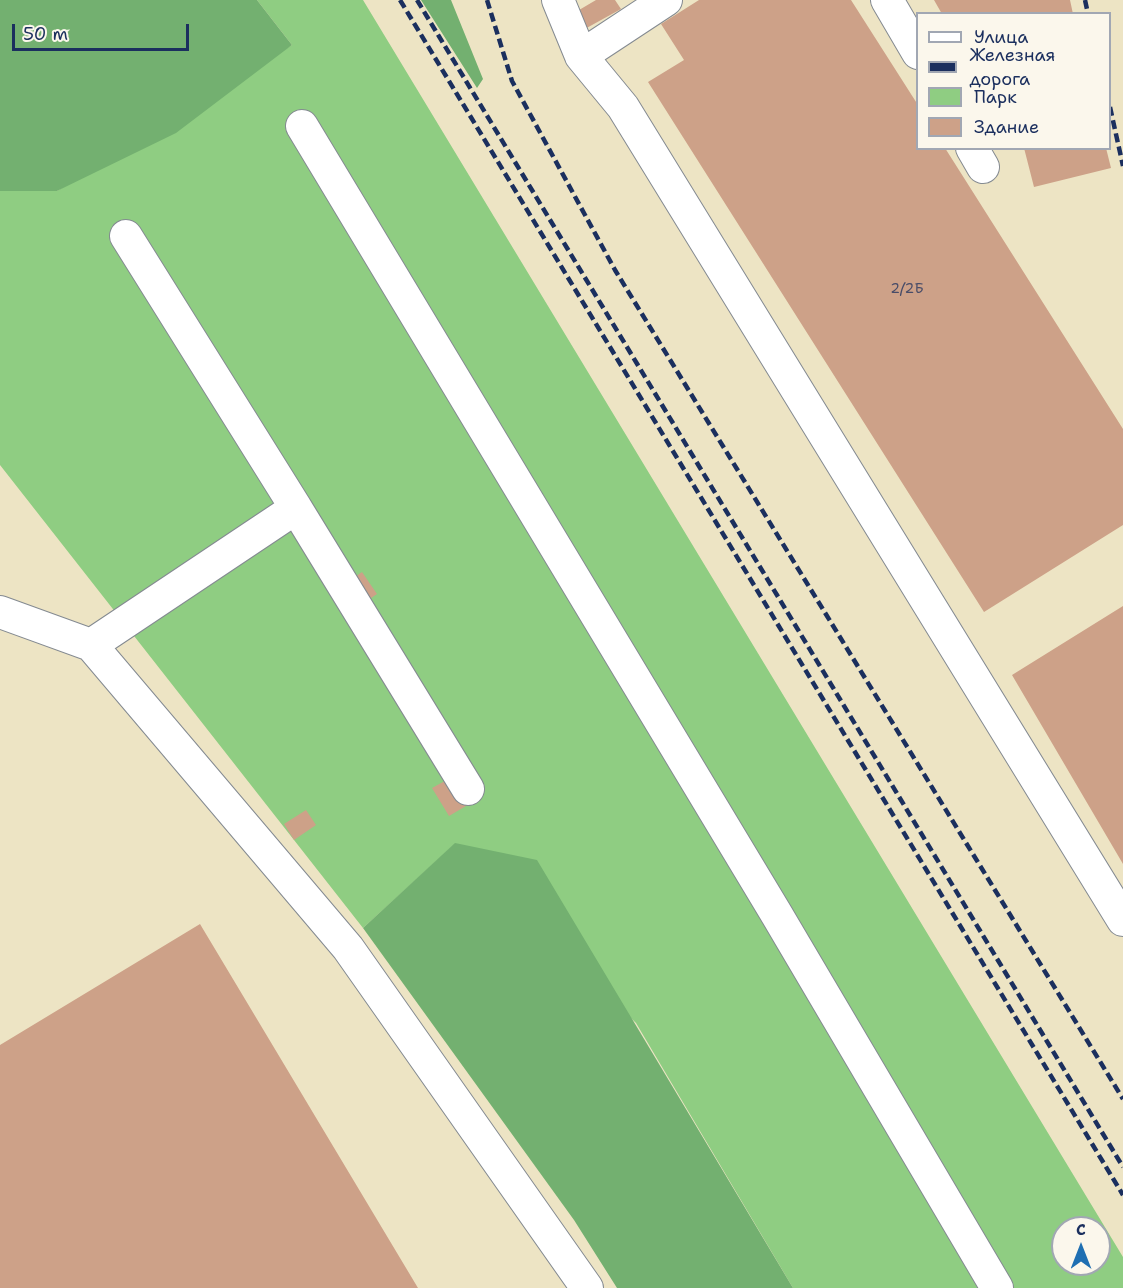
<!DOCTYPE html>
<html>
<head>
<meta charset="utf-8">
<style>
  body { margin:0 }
  #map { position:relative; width:1123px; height:1288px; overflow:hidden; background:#ede4c4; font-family:"Shantell Sans",sans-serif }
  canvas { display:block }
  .legend { position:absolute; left:916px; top:12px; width:195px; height:138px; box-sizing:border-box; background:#fbf7ec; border:2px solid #a1a7b3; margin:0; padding:8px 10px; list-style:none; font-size:18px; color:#1b2f5e }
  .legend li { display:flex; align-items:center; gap:12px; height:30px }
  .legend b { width:30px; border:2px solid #a1a7b3 }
  .north { position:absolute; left:1051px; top:1216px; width:60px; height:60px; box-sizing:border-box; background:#fbf7ec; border:2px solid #a1a7b3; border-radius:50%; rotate:0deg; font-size:16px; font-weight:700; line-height:24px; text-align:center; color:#1b2f5e }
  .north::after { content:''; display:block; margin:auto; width:21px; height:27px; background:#1f6fb2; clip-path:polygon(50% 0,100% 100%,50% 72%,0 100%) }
  .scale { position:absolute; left:12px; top:24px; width:177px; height:27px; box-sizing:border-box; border:3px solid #1b2f5e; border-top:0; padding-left:8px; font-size:18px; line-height:21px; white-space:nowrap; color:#1b2f5e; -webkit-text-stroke:4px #fbf7ec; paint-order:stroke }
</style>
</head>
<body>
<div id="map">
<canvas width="1123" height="1288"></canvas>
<ul class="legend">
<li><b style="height:8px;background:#fff"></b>Улица</li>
<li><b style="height:8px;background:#1b2f5e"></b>Железная дорога</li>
<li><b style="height:16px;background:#8fcd82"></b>Парк</li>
<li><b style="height:16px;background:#cda188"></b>Здание</li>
</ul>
<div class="north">С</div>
<div class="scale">50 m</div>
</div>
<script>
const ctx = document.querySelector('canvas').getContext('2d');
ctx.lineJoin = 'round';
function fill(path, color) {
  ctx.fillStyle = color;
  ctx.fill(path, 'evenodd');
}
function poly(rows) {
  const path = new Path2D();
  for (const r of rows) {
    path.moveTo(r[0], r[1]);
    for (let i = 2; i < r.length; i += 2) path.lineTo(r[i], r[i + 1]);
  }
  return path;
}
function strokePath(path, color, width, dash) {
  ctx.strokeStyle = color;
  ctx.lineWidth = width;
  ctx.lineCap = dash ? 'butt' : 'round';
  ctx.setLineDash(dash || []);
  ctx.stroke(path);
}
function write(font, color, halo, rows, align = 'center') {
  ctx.font = font + ' "Shantell Sans",sans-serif';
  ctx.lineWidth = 5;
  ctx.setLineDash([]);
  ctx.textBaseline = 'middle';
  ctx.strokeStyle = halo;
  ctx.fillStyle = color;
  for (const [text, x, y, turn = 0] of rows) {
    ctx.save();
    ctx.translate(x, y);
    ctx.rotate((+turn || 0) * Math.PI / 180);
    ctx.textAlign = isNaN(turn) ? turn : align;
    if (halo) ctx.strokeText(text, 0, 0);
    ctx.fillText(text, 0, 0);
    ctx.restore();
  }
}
const green = poly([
  [257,0,363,0,1123,1257,1123,1288,793,1288,636,1023,455,844,363,928,0,465,0,191,57,191,292,45],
  [1063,1228,1099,1228,1099,1264,1063,1264]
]);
const forest = poly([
  [0,0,257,0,292,45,176,133,57,191,0,191],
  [421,0,451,0,483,79,477,88],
  [455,843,537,860,793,1288,617,1288,574,1220,363,928]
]);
const building = poly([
  [596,0,615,0,621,9,583,30,574,13],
  [699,0,851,0,918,105,918,148,945,148,1123,429,1123,525,984,612,648,82,684,60,661,24],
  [934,0,1070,0,1073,14,942,14],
  [1024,148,1106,148,1111,168,1034,187],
  [362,572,377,594,361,605,346,583],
  [1123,606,1123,864,1012,675],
  [454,776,471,803,449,816,432,788],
  [306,810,316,825,294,840,284,824],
  [200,924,418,1288,0,1288,0,1045]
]);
const minor = poly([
  [558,0,581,56,666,0],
  [887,0,918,53],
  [581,56,623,107,1123,920],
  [302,126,777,915,997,1288],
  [972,148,983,167],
  [296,508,468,789],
  [0,612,91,645,296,508,126,236],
  [91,645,348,948,587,1288]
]);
const rail = poly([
  [400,0,1123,1195],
  [417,0,1123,1167],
  [487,0,512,81,615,270,1123,1099],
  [1085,0,1088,14],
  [1110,107,1123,166]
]);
const numberNames = [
  ["2/2Б",907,289]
];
fill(green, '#8fcd82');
fill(forest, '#73b070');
fill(building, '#cda188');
strokePath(minor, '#848a91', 34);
strokePath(minor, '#fff', 32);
strokePath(rail, '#1b2f5e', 4.5, [9, 4.5]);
write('14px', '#484c68', null, numberNames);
</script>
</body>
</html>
